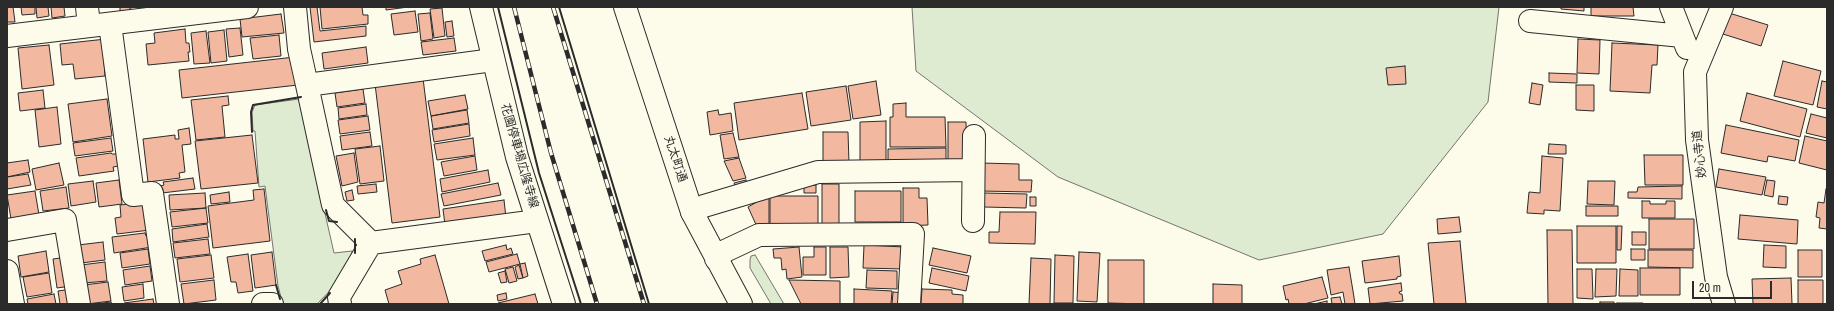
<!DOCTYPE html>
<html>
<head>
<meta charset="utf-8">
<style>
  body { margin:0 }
  #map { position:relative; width:1834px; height:311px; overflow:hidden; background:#fdfbea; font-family:"Archivo Narrow",sans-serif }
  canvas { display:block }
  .frame { position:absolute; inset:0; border:8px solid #2b2b2b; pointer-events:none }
  .scale { position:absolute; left:1692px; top:281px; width:80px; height:18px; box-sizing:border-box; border:2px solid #2b2b2b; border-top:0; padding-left:5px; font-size:12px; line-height:14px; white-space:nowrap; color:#2b2b2b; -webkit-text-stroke:3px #fdfbea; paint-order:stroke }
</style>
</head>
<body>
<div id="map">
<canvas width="1834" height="311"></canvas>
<div class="frame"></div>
<div class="scale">20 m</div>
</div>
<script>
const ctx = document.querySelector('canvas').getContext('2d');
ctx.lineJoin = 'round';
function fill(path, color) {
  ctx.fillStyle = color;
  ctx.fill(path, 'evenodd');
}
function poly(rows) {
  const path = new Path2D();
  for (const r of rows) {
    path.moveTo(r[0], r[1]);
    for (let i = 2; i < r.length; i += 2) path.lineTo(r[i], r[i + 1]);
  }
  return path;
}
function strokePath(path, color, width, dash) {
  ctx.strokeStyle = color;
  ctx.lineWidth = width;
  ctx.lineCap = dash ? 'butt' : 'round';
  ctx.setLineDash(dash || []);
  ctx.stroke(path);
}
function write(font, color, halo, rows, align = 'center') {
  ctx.font = font + ' "Archivo Narrow","Noto Sans JP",sans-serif';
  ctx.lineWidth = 3;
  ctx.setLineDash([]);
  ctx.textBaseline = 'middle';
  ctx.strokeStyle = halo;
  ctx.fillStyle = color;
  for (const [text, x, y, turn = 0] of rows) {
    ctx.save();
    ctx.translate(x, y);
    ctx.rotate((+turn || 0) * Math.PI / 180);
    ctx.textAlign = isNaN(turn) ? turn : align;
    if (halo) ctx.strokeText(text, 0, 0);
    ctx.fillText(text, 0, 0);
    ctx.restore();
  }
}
const green = poly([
  [912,7,1499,7,1488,102,1383,234,1259,260,1058,177,916,71,912,7],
  [299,99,334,253,352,251,352,268,317,304,285,304,282,301,278,286,265,186,259,187,255,131,253,131,252,112,255,105,299,99],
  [755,255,784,304,771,304,750,268,750,260,751,256,755,255]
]);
const building = poly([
  [7,7,13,7,15,22,7,22,7,7],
  [21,7,35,7,35,14,22,15,21,7],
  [36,7,48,7,49,16,37,18,36,7],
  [51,7,64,7,65,16,52,18,51,7],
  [120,7,137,7,130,8,130,12,120,13,120,7],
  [310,7,317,7,320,31,366,26,366,36,314,42,310,7],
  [320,7,362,7,363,15,368,15,368,24,322,29,320,7],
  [386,7,408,7,386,10,386,7],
  [1561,7,1584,7,1584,11,1561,9,1561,7],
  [1591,7,1633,7,1634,16,1591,16,1591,7],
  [442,8,445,36,434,38,430,9,442,8],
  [415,11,418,32,394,35,391,14,415,11],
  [430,13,433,39,421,41,418,14,430,13],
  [1729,13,1768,25,1761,46,1723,34,1729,13],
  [281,14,284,33,242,37,240,19,281,14],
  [452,21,454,36,447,37,445,22,452,21],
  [240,28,243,55,229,57,226,29,240,28],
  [185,29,186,43,189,43,190,52,188,52,189,61,148,65,146,44,155,43,154,33,185,29],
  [224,30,227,61,211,63,208,32,224,30],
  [206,31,210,63,194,64,191,33,206,31],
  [279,35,281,56,253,59,250,38,279,35],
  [454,38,456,51,423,55,421,42,454,38],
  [106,39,108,61,104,61,105,76,75,79,73,64,62,65,60,44,106,39],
  [1578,39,1600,40,1599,74,1577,73,1578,39],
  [1612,43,1658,45,1657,65,1652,65,1650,93,1610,91,1612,43],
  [49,45,54,85,22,89,18,48,49,45],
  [366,47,368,63,324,69,322,53,366,47],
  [295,57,298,85,182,98,179,70,295,57],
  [1783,61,1821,71,1813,105,1774,96,1783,61],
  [1405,66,1406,84,1388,85,1386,68,1405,66],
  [1549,73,1577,74,1577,83,1549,82,1549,73],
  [423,78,440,217,392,223,375,84,423,78],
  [876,81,881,115,853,119,848,86,876,81],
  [1822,81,1827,82,1827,109,1817,107,1822,81],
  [1532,83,1543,85,1540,105,1529,103,1532,83],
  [1576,85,1594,85,1594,111,1576,110,1576,85],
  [846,86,851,120,811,126,806,92,846,86],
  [363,89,365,103,337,107,335,93,363,89],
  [43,90,45,108,20,111,18,93,43,90],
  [802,93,808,129,739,140,734,103,802,93],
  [1747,93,1807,109,1800,137,1740,121,1747,93],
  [465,95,468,109,431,116,428,101,465,95],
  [228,96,229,105,222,106,225,137,196,140,191,100,228,96],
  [107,99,112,136,73,142,68,104,107,99],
  [906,103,906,117,945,117,946,147,890,147,890,117,893,117,893,104,906,103],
  [366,104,367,115,339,119,338,108,366,104],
  [57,107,61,144,39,147,35,110,57,107],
  [467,110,469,123,433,129,431,116,467,110],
  [718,110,719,115,731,113,733,131,710,135,707,112,718,110],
  [1811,114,1827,118,1827,138,1806,133,1811,114],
  [368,116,370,130,340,134,338,120,368,116],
  [886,121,886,162,860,163,860,122,886,121],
  [948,122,966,122,967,161,948,161,948,122],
  [469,124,470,136,434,142,432,130,469,124],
  [1726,125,1799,140,1795,161,1768,156,1767,162,1721,153,1726,125],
  [189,128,191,144,182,145,185,172,179,173,180,178,148,182,143,139,175,135,175,139,179,139,178,130,189,128],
  [370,132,372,146,342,150,340,136,370,132],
  [823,132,848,132,849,163,823,163,823,132],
  [733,133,739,157,724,159,720,135,733,133],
  [252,135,258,183,201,189,195,141,252,135],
  [1805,136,1827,141,1827,170,1799,163,1805,136],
  [111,138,113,151,75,156,73,143,111,138],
  [473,138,475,155,437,160,434,144,473,138],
  [1549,144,1566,145,1566,154,1548,154,1549,144],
  [380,146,384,181,360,184,355,149,380,146],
  [946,148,946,160,888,161,888,149,946,148],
  [111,153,112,154,117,154,119,166,113,167,114,171,79,176,76,158,111,153],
  [354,153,358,182,342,186,336,156,354,153],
  [1644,155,1683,155,1683,185,1645,185,1644,155],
  [475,156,477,170,444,176,441,162,475,156],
  [1542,156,1563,158,1560,211,1544,210,1544,214,1527,213,1529,192,1540,193,1542,156],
  [739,158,746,178,733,181,724,161,739,158],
  [28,160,30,172,7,177,7,163,28,160],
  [59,163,64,185,36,190,32,169,59,163],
  [981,163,1019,164,1019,180,1032,180,1031,192,981,191,981,163],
  [1719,169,1766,177,1762,195,1716,187,1719,169],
  [488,170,490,182,442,192,440,179,488,170],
  [28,174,31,185,7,189,7,177,28,174],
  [193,178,195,189,162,193,161,186,164,185,163,182,193,178],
  [119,180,122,204,99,207,96,183,119,180],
  [746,180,748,189,738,192,734,183,746,180],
  [1767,180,1775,181,1773,197,1764,195,1767,180],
  [93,181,96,202,71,206,68,184,93,181],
  [1588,181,1615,181,1614,205,1587,204,1588,181],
  [498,183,501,195,444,206,441,194,498,183],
  [376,184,377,192,358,194,357,186,376,184],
  [822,184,839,184,839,226,822,226,822,184],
  [816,185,816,193,804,193,804,186,816,185],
  [1682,186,1682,199,1628,198,1628,192,1637,192,1638,187,1682,186],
  [66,187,69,208,43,211,40,191,66,187],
  [903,188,919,188,919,198,927,198,928,225,903,226,903,188],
  [264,189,270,241,213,248,208,206,254,200,253,190,264,189],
  [1826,189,1827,189,1827,229,1819,228,1820,218,1816,217,1818,202,1824,203,1826,189],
  [352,190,354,200,347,201,345,192,352,190],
  [35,191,39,215,11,219,7,195,35,191],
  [855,191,901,191,901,222,855,222,855,191],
  [229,192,230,202,211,204,210,195,229,192],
  [205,193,206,208,170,210,169,195,205,193],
  [984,193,1027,194,1026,208,984,207,984,193],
  [769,195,769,229,758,229,748,207,769,195],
  [770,196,818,196,818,228,770,229,770,196],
  [1779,196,1788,197,1787,205,1778,204,1779,196],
  [1030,197,1036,197,1036,206,1030,206,1030,197],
  [504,200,506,218,445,225,443,209,504,200],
  [1642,201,1650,201,1650,204,1666,204,1666,201,1675,201,1675,218,1642,218,1642,201],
  [146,202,150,230,117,234,115,218,121,217,120,205,146,202],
  [1586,206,1618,206,1618,216,1586,216,1586,206],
  [206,208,208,223,172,227,170,212,206,208],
  [1000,212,1036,212,1035,244,989,243,989,232,999,232,1000,212],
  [1740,215,1798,220,1797,244,1738,239,1740,215],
  [1459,217,1461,232,1438,234,1437,219,1459,217],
  [1649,219,1694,219,1694,249,1649,249,1649,219],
  [207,224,209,237,173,242,172,229,207,224],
  [1577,226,1616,226,1616,263,1577,263,1577,226],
  [1617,226,1622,226,1621,250,1617,250,1617,226],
  [1547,230,1572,230,1573,304,1548,304,1547,230],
  [1632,232,1646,232,1646,245,1632,245,1632,232],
  [145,233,146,236,151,236,152,247,114,253,112,237,145,233],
  [208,239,210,254,175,258,173,243,208,239],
  [1460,241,1466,304,1434,304,1428,243,1460,241],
  [103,242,105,260,81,263,78,245,103,242],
  [506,245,507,250,511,248,513,254,485,261,482,251,506,245],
  [864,245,904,247,903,269,863,268,864,245],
  [1764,245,1786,246,1786,268,1763,267,1764,245],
  [799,247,802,277,787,279,786,269,782,270,781,258,774,258,773,249,799,247],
  [814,247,826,247,826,275,803,275,803,257,814,257,814,247],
  [830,247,848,247,849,277,830,278,830,247],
  [933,248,971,256,967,273,929,265,933,248],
  [148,249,150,264,122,268,120,253,148,249],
  [1631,249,1645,249,1645,260,1631,260,1631,249],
  [1648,250,1693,250,1693,268,1648,267,1648,250],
  [1798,250,1822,250,1822,277,1798,277,1798,250],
  [46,251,49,272,21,277,18,256,46,251],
  [272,252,276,285,255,288,251,255,272,252],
  [1079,252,1100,253,1097,302,1077,301,1079,252],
  [248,254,253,291,238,293,236,282,231,282,227,257,248,254],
  [517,254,520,264,489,272,486,262,517,254],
  [211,255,214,278,180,282,177,259,211,255],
  [435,255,449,304,389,304,385,290,402,284,398,271,421,264,420,259,435,255],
  [1055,255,1074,256,1073,303,1054,303,1055,255],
  [1399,256,1401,276,1397,277,1397,279,1365,283,1362,261,1399,256],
  [67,257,71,286,57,288,53,259,67,257],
  [1031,258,1051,259,1050,304,1029,304,1031,258],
  [1108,260,1144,260,1144,304,1108,303,1108,260],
  [105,262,107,281,84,283,81,265,105,262],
  [525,263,528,276,523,278,520,264,525,263],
  [519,265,523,278,518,279,515,267,519,265],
  [150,266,152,281,125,285,123,270,150,266],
  [513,267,517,281,509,283,505,269,513,267],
  [1349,267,1353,291,1355,304,1345,304,1343,292,1331,295,1327,270,1349,267],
  [932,268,969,276,966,291,929,283,932,268],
  [1640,268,1680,268,1680,295,1640,295,1640,268],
  [1577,269,1592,269,1593,299,1577,298,1577,269],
  [1596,269,1617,269,1616,296,1595,297,1596,269],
  [1620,269,1638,270,1638,296,1619,296,1620,269],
  [867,270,897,271,897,289,866,288,867,270],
  [505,271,507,282,501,283,498,273,505,271],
  [49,273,52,293,27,297,23,277,49,273],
  [1322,277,1328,298,1304,304,1289,304,1288,299,1286,300,1283,286,1322,277],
  [1791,278,1792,304,1753,304,1752,279,1791,278],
  [214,280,216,300,184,304,181,284,214,280],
  [789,280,840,281,840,304,801,304,789,280],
  [1798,280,1823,280,1823,304,1798,304,1798,280],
  [108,282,111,301,87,304,84,285,108,282],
  [1401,283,1402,291,1399,292,1400,294,1402,294,1403,301,1370,304,1368,288,1401,283],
  [143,284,144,298,124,301,122,287,143,284],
  [1213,284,1242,285,1242,304,1213,304,1213,284],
  [72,289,74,304,60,304,58,291,72,289],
  [854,289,892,291,891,304,854,304,854,289],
  [922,289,952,290,952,294,963,295,963,304,921,304,922,289],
  [893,292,905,293,904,304,892,304,893,292],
  [506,293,507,299,498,301,497,295,506,293],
  [54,294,56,304,28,304,27,299,54,294],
  [535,294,538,304,498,304,498,303,535,294],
  [1340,297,1342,304,1332,304,1331,298,1340,297],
  [153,299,154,304,124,304,124,303,153,299],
  [1327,301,1327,304,1314,304,1327,301],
  [111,302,112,304,95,304,111,302],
  [1600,302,1614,302,1614,304,1600,304,1600,302],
  [1617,303,1643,303,1643,304,1617,304,1617,303]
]);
const minor = poly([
  [87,7,89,26],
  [295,7,299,49,307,85,493,60],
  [1671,7,1687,48],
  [1722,7,1695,72,1697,140,1716,277,1724,304],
  [1530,21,1682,36],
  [110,24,133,195,152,193,168,304],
  [7,36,247,7],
  [307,85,333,205,371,243,537,221],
  [692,212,704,206,818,172,973,170],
  [973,221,974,136],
  [7,230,65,220,79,304],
  [716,259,725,251,759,235,913,234,909,304],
  [7,271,13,304],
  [263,304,272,304],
  [340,304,339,297,371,243]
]);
const major = poly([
  [481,7,517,157,564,304],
  [625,7,692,212,741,304]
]);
const rail = poly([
  [514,7,551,153,597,304],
  [553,7,644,304]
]);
const wall = poly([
  [498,7,539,173,581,304],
  [559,7,649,304],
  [252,132,251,112,253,105,301,97],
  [326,210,329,221,337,222],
  [355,239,355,253],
  [276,285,280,299],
  [320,304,330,293]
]);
const streetNames = [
  ["妙心寺道",1700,154,-96],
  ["花園停車場広隆寺線",519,156,74],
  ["丸太町通",675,159,72]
];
fill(green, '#deebd1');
strokePath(green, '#74746e', 1);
fill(building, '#f2b8a0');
strokePath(building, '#2b2b2b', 1);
strokePath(minor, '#2b2b2b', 24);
strokePath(major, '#2b2b2b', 24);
strokePath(minor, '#fdfbea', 22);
strokePath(major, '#fdfbea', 22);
strokePath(rail, '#2b2b2b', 4.5);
strokePath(rail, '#fdfbea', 3, [9]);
strokePath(wall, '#2b2b2b', 2);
write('12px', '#2b2b2b', '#fdfbea', streetNames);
</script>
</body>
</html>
